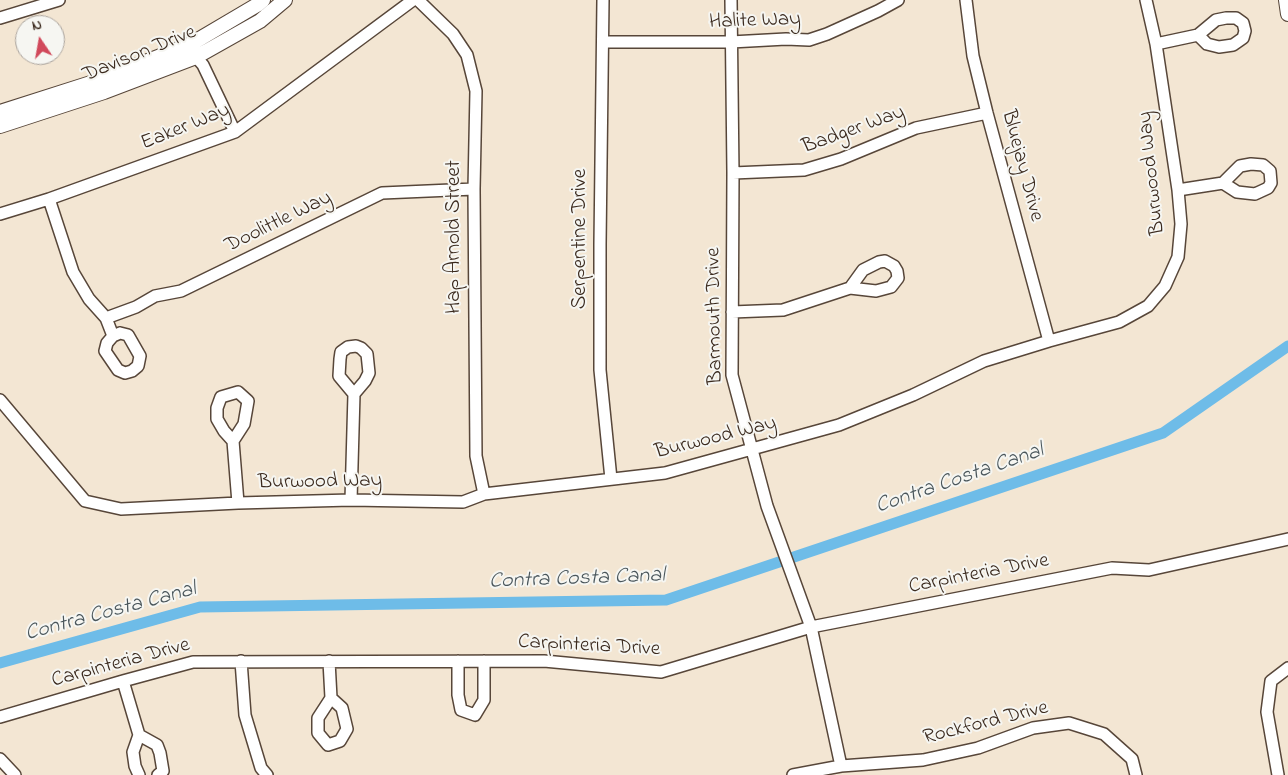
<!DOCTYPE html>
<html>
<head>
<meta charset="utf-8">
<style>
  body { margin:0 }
  #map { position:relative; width:1288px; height:775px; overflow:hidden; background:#f3e6d3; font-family:"Indie Flower",sans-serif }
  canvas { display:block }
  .north { position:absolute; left:15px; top:15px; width:50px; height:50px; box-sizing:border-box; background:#f6f6f2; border:1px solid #aba49d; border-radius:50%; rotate:348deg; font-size:14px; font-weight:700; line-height:20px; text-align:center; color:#3b2a1e }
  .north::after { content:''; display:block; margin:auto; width:18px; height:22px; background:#d1495b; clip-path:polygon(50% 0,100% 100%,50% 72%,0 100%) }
</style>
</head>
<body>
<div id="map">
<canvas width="1288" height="775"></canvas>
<div class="north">N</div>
</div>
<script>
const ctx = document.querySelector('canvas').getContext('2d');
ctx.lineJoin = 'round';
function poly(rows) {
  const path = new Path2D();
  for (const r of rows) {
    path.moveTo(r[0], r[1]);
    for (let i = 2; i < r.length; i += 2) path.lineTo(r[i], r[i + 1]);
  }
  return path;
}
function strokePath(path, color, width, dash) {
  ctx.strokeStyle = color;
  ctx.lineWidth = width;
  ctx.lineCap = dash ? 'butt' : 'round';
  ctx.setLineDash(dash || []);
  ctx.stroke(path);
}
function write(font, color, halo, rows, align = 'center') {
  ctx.font = font + ' "Indie Flower",sans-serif';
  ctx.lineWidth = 4;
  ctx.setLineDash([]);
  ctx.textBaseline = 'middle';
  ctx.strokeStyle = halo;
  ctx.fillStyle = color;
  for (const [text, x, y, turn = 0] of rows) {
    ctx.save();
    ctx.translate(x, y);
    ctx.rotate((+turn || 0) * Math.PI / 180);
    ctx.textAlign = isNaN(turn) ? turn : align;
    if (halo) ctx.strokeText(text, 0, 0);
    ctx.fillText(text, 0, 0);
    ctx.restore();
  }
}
const canal = poly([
  [0,663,200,607,666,600,1163,433,1288,346]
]);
const minor = poly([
  [418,0,453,34,467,55,476,91,474,189,476,456,484,494],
  [603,0,600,244,600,370,611,479],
  [731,0,733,173,732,375,767,506,811,627,841,766],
  [966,0,973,56,987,113,1049,341],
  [0,18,59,0],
  [603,42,731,42,786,39,809,40,827,34,878,11,898,0],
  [1156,44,1198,35,1216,20,1226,18,1236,18,1243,23,1245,31,1243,38,1233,45,1219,47,1207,44,1198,35],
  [193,50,196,57,203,65,235,132],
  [733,173,804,170,841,159,916,128,987,113],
  [1178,190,1223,183,1240,166,1251,164,1263,165,1270,171,1271,183,1268,188,1255,194,1237,192,1223,183],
  [49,199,73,272,89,299,106,318,113,336],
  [0,214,49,199,235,132,413,0],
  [732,312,783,310,850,288,876,291,891,287,898,278,897,271,894,266,885,261,879,262,863,270,850,288],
  [106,318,136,307,155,296,181,291,382,193,474,189],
  [120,333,128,335,140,356,138,366,132,371,125,373,118,370,105,351,107,343,113,336,120,333],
  [0,400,85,501,121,509,238,503,351,500,463,502,484,494,665,473,839,425,913,395,984,361,1049,341,1119,322,1148,306,1165,286,1178,257,1181,224,1178,190,1156,44,1146,0],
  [233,441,244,424,248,401,238,392,221,397,217,408,217,419,224,431,233,441,238,503],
  [351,500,354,394,365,381,369,373,367,354,361,348,356,346,348,347,341,352,340,359,339,376,354,394],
  [241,661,245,715,261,768,267,775],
  [329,661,331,698,318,718,318,733,328,745,340,741,347,729,342,708,331,698],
  [458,661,458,695,461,710,475,715,484,700,484,661],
  [123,681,139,735,133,752,135,766,139,775],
  [0,717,123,681,193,662,544,661,661,672,811,627,1112,568,1149,570,1288,539],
  [139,735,157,745,160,753,163,771,158,775],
  [0,759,15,775],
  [793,775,841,766,923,760,978,748,1033,728,1069,723,1104,734,1132,759,1136,775],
  [1278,775,1267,712,1271,681,1288,668]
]);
const major = poly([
  [1286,0,1288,14],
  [0,112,97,81,191,44,257,5,263,0],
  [0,126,104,92,196,57,260,21,285,0]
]);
const streetNames = [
  ["Halite Way",755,22,-2],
  ["Davison Drive",140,55,-22],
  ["Eaker Way",186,128,-22],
  ["Badger Way",854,131,-20],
  ["Bluejay Drive",1021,166,75],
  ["Burwood Way",1153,173,-96],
  ["Doolittle Way",279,223,-26],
  ["Hap Arnold Street",456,237,-90],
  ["Serpentine Drive",582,239,-90],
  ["Barmouth Drive",716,316,-91],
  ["Burwood Way",716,439,-14],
  ["Burwood Way",320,483,-1],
  ["Carpinteria Drive",979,575,-11],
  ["Carpinteria Drive",589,647,3],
  ["Carpinteria Drive",121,664,-15],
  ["Rockford Drive",986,724,-14]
];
const waterNames = [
  ["Contra Costa Canal",960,480,-19],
  ["Contra Costa Canal",577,580,-2],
  ["Contra Costa Canal",111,613,-15]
];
strokePath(canal, '#6ebce8', 11);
strokePath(minor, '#574639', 14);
strokePath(major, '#574639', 16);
strokePath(minor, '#fff', 11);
strokePath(major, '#fff', 14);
write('21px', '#3b2a1e', '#f6f6f2', streetNames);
write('italic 22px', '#4a565b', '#f6f6f2', waterNames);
</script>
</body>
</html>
